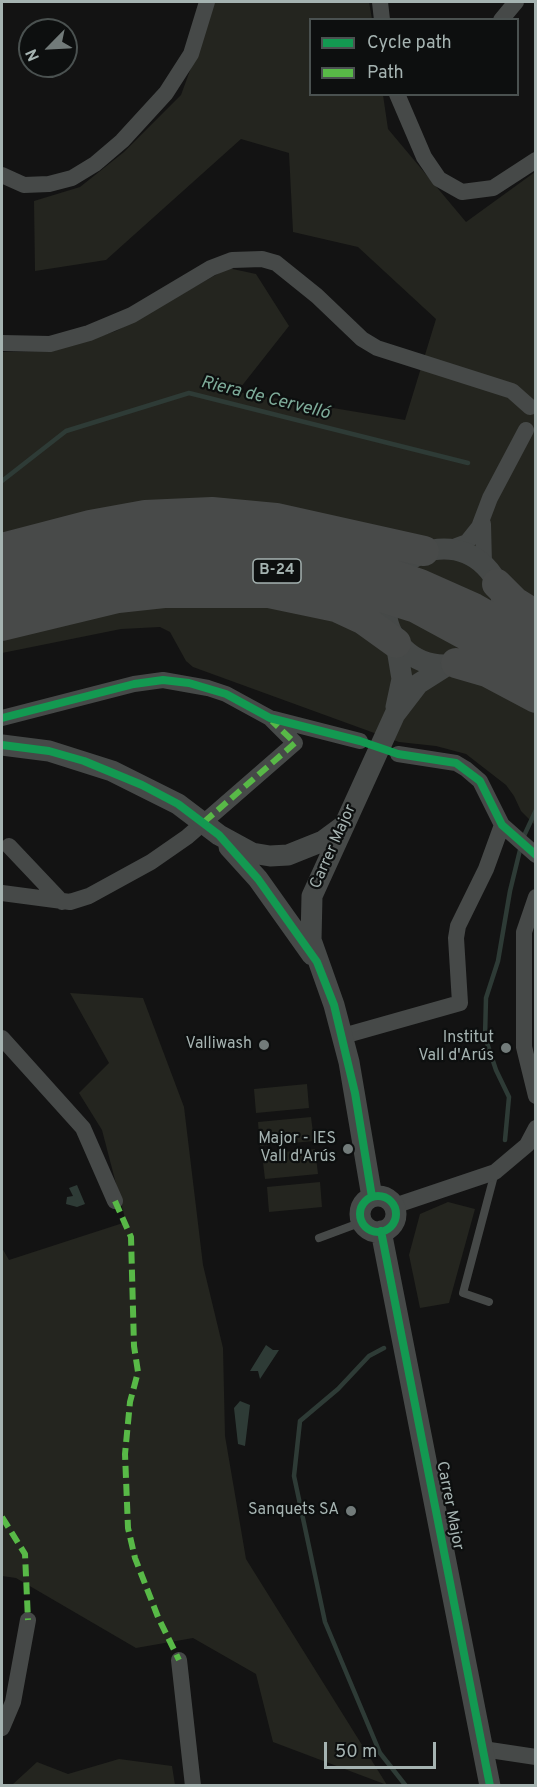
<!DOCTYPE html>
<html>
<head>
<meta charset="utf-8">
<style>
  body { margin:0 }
  #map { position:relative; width:537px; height:1787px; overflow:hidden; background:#131313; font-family:Overpass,sans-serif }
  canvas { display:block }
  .frame { position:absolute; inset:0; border:3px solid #a5b3b1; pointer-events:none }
  .legend { position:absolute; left:309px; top:18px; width:210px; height:78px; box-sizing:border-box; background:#0d0f0f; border:2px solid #4a5150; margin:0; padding:8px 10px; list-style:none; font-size:18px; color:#a5b3b1 }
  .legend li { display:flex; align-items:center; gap:12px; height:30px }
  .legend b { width:30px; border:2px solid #4a5150 }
  .north { position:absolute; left:18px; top:18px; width:60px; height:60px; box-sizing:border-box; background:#0d0f0f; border:2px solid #4a5150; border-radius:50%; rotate:246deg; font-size:16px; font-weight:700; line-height:24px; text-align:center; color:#a5b3b1 }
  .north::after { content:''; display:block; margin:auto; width:21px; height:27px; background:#727b7a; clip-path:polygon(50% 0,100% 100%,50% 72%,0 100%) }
  .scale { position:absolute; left:324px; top:1742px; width:112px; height:27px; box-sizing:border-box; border:3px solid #a5b3b1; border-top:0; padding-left:8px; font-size:18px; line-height:21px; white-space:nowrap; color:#a5b3b1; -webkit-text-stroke:4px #0d0f0f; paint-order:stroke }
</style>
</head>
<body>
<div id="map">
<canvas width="537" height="1787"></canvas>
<div class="frame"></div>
<ul class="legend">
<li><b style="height:8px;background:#139951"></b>Cycle path</li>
<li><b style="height:8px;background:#58b947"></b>Path</li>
</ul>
<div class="north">N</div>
<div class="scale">50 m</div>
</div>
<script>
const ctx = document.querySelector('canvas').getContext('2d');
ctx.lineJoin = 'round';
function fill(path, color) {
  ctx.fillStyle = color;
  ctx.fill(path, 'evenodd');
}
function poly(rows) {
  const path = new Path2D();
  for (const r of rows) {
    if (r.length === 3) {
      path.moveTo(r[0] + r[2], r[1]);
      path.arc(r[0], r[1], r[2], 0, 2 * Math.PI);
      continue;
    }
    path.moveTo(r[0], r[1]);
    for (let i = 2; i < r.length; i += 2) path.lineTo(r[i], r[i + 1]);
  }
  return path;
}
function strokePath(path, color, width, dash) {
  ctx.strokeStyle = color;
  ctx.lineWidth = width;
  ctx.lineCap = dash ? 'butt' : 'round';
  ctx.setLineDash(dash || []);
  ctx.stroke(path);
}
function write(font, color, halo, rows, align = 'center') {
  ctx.font = font + ' Overpass,sans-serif';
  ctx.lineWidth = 4.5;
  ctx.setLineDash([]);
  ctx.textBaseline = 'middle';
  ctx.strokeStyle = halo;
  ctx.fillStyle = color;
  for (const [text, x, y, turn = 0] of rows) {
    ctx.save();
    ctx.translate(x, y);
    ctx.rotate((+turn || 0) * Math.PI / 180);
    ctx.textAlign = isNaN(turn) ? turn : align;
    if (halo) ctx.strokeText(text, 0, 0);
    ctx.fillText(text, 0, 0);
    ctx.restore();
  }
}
const green = poly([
  [215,2,369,2,372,19,310,20,310,94,383,95,388,129,466,222,535,172,535,825,521,811,514,796,506,785,466,754,436,746,399,742,193,667,186,661,170,632,160,627,121,629,2,653,2,352,53,351,116,331,228,268,256,274,289,326,237,392,405,420,436,319,358,247,293,232,289,153,241,139,106,260,35,271,34,201,80,187,124,152,181,95],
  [70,993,143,998,184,1107,203,1265,223,1348,225,1436,246,1559,387,1785,273,1742,256,1674,193,1638,136,1648,16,1578,2,1576,2,1248,9,1260,126,1222,102,1130,79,1093,109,1063],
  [307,1084,309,1108,256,1113,254,1089],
  [311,1117,314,1141,260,1146,258,1122],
  [315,1149,318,1174,265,1179,262,1154],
  [320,1182,322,1207,269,1212,267,1187],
  [448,1202,475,1209,449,1303,420,1308,409,1255,420,1214],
  [119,1759,172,1766,175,1785,12,1785,37,1762,68,1774]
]);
const water = poly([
  [77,1185,85,1204,77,1207,66,1204,67,1197,73,1196,69,1188],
  [266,1345,273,1350,279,1350,260,1379,258,1371,250,1371],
  [240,1401,250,1405,245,1446,238,1444,234,1408]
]);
const stream = poly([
  [2,481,66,431,189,393,468,463],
  [523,838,536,810],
  [505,1140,509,1097,496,1070,485,1037,486,998,498,961,510,891,521,846],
  [384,1348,369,1356,338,1389,300,1421,294,1476,325,1622,380,1753,406,1786]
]);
const service = poly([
  [319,1238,362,1222],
  [489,1302,463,1293,495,1172]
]);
const minor = poly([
  [380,2,382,20],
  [501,20,516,2],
  [397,94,424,157,439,179,462,192,493,188,536,160],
  [2,175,24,185,49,184,72,178,95,164,122,141,166,93,191,54,207,2],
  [2,343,50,344,89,333,132,315,211,268,232,260,262,259,276,263,317,296,362,339,377,348,512,391,530,407],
  [483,524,484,564],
  [451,548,467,542,479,527,490,498,526,430],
  [2,718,134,684,163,680,208,688,226,694,270,718,360,741],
  [398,754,456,763,466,769,480,781,502,825,536,855],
  [9,846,62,902],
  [2,893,70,902,89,896,151,862,187,837,295,743,270,718],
  [536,897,524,932,524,1047,536,1096],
  [343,1036,460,1003,456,938,458,926,486,869,502,825],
  [2,1038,83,1128,115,1201],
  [394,1206,495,1172,527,1145,536,1128],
  [179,1660,193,1786],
  [2,1728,13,1702,28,1620],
  [483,1749,536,1757]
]);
const tertiary = poly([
  [444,607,58],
  [396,707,402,679,396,643],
  [2,745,49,751,112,771,178,804,219,835,252,853,270,856,288,855,323,841,342,827],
  [229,847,258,879,312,955],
  [378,1214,18],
  [372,1197,349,1062,334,1005,311,940,312,896,395,714,418,684,448,665],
  [381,1231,490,1786]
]);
const motorway = poly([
  [2,548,90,525,145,515,212,512,276,518,424,551],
  [2,574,95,550,150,543,216,540,282,545,340,557,420,584,474,608,536,643],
  [497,584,515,602,536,615],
  [2,601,55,586,138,570,175,566,303,573,416,608,536,673],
  [2,626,118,598,164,593,269,593,336,607,364,620,396,643],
  [456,663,487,672,536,698]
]);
const quiet = poly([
  [204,822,295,743,272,721],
  [115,1201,131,1237,134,1346,138,1372,130,1402,125,1454,128,1528,135,1558,158,1617,179,1660],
  [2,1517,25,1554,28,1620]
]);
const cycleway = poly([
  [2,718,134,684,163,680,189,683,226,694,270,718,360,741,398,754,456,763,480,781,502,825,536,855],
  [2,745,49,751,84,761,142,785,178,804,219,835,258,879,317,962,334,1005,355,1093,372,1197],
  [378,1214,18],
  [381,1231,490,1786]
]);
const markers = [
  [264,1045,6,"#727b7a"],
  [506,1048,6,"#727b7a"],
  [348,1149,6,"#727b7a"],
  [351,1511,6,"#727b7a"]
];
const shields = [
  [277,571,48]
];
const shieldNames = [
  ["B-24",277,571]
];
const streetNames = [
  ["Carrer Major",334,847,-66],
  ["Carrer Major",449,1506,79]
];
const poiNames = [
  ["Institut",494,1039],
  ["Vall d'Arús",494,1057],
  ["Valliwash",252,1045],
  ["Major - IES",336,1140],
  ["Vall d'Arús",336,1158],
  ["Sanquets SA",339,1511]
];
const waterNames = [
  ["Riera de Cervelló",265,399,14]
];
fill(green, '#24251f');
fill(water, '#2e3b36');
strokePath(stream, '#2e3b36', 4.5);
strokePath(service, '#464948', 8);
strokePath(minor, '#464948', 16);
strokePath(tertiary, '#464948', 21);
strokePath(motorway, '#484a49', 30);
strokePath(quiet, '#58b947', 6, [12, 6]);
strokePath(cycleway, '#139951', 8);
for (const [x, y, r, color] of markers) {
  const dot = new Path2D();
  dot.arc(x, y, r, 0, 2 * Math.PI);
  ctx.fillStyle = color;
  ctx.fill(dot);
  strokePath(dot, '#0d0f0f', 2);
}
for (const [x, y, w] of shields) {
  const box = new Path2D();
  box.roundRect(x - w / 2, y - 12, w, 24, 4.5);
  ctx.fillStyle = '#0d0f0f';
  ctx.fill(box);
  strokePath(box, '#a5b3b1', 1.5);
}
write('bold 15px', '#a5b3b1', null, shieldNames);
write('16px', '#a5b3b1', '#0d0f0f', streetNames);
write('16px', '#a5b3b1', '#0d0f0f', poiNames, 'right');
write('italic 18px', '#7eac9a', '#0d0f0f', waterNames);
</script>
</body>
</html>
